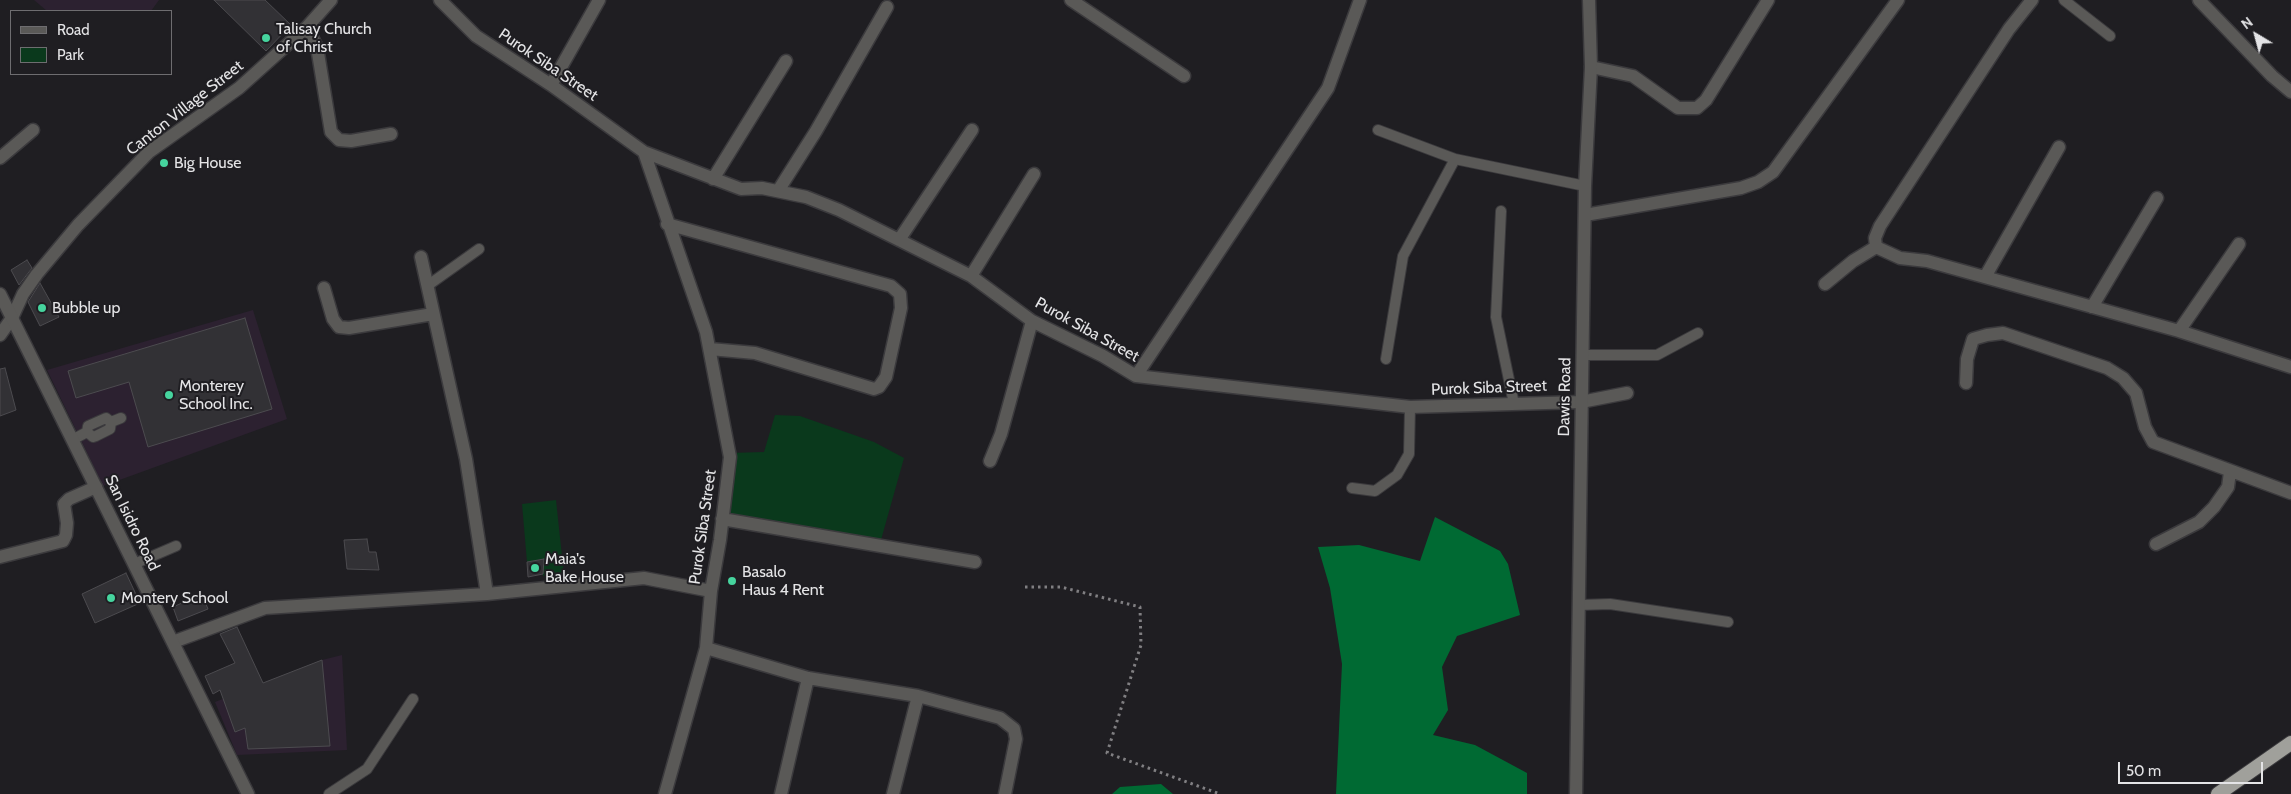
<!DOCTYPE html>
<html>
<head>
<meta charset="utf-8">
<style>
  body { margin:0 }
  #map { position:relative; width:2291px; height:794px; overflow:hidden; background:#1f1e22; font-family:Cabin,sans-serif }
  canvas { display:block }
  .legend { position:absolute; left:10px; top:10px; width:162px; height:65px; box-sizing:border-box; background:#1f1e22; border:1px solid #6e6d70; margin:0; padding:6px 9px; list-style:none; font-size:15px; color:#e4e4e6 }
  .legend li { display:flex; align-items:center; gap:10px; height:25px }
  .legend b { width:25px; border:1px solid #6e6d70 }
  .north { position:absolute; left:2231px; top:10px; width:50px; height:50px; -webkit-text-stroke:4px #1f1e22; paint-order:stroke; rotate:323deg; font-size:14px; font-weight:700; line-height:20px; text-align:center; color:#e4e4e6 }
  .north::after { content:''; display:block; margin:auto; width:18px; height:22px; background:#e4e4e6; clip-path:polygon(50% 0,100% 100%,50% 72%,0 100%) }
  .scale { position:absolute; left:2118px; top:762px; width:145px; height:22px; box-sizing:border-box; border:2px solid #e4e4e6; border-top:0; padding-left:6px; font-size:15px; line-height:18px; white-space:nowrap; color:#e4e4e6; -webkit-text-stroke:4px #1f1e22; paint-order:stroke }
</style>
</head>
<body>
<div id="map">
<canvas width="2291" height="794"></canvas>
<ul class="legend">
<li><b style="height:6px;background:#5a5957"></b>Road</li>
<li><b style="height:14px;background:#0a391c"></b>Park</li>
</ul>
<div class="north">N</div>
<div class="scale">50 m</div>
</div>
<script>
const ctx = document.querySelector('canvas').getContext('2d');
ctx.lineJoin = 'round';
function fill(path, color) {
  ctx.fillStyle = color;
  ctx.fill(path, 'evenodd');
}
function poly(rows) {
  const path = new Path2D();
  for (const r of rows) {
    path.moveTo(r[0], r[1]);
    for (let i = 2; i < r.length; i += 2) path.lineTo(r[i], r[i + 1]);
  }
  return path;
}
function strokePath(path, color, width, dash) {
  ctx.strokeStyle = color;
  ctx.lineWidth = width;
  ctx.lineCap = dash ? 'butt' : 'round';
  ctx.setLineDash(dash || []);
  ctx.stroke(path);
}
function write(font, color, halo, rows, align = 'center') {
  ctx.font = font + ' Cabin,sans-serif';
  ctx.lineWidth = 4;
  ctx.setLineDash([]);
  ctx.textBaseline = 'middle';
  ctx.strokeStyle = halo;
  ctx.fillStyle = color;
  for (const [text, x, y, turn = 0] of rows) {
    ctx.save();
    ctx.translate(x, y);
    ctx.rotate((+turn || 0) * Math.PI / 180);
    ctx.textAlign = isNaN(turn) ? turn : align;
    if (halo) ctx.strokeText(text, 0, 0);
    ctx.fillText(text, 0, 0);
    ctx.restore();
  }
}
const education = poly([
  [34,0,159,0,151,11,47,11],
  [253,310,287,419,103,486,47,370],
  [342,655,347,750,237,755,215,702,322,660]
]);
const green = poly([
  [775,415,800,416,874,442,904,458,881,540,726,516,729,453,764,452],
  [556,500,564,575,543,576,543,559,527,562,522,504]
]);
const forest = poly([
  [1435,517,1500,551,1508,564,1520,615,1457,636,1442,667,1448,710,1433,735,1475,745,1527,773,1527,794,1336,794,1342,664,1330,588,1318,547,1359,545,1420,561],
  [1161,784,1173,794,1112,794,1120,787]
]);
const building = poly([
  [214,0,265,0,291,25,266,51,214,0],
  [27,260,32,268,19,285,11,270,27,260],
  [40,283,59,317,40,326,28,302,40,283],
  [245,318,272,409,148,447,129,382,76,398,68,371,245,318],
  [5,368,16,410,0,416,0,369,5,368],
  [367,539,369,552,376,552,379,570,347,569,344,540,367,539],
  [544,559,543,574,528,577,527,562,544,559],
  [126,573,140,603,95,623,82,594,126,573],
  [202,594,208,609,178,621,173,607,202,594],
  [237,627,263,683,322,660,330,746,248,749,245,728,235,732,220,690,213,694,205,676,235,663,220,634,237,627]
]);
const path = poly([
  [1025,587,1061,587,1140,607,1141,645,1107,753,1220,794]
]);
const service = poly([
  [2064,0,2110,36],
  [1378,130,1455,159,1585,186],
  [1501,211,1496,317,1514,404],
  [427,286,479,249],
  [1582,355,1657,355,1698,333],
  [1386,359,1403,256,1455,159],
  [87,432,93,437,96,436,110,429,111,422],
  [72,440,87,432,88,426,106,418,111,422,121,418],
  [1352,488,1375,491,1397,475,1409,454,1410,407],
  [134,564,176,546],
  [1579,605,1610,604,1728,622],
  [329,794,367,769,413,699]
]);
const minor = poly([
  [440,0,476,36,551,85,644,152,706,332,730,457,720,540,711,591,706,648,665,794],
  [1071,0,1184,76],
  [307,27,317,47,331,132,339,140,351,141,391,134],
  [1591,67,1633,76,1678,108,1697,108,1706,100,1768,0],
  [551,85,599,0],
  [644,152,741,189,762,188,806,197,839,210,971,276,1032,321,1103,356,1136,376,1410,407,1581,402,1627,393],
  [0,158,33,130],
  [713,179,786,61],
  [778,191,816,131,887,7],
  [1585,215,1741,188,1758,182,1773,172,1898,0],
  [667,224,891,286,900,294,901,308,886,377,879,387,874,389,755,353,710,349],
  [899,240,972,130],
  [1876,247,1900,258,1927,261,2179,331,2291,367],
  [1876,247,1875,238,1880,226,2009,29,2032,0],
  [421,257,466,459,487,594],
  [971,276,1034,174],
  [1985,277,2059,147],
  [1825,284,1853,261,1876,247],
  [324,288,333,319,339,327,349,328,433,314],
  [2092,307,2157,198],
  [2179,331,2239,244],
  [0,335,12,318,23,294,37,274,78,225,149,152,239,88,307,27,331,0],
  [1136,376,1328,88,1360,0],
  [1966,383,1967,359,1973,339,1987,335,2003,333,2107,368,2123,378,2136,393,2145,427,2153,442,2291,493],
  [990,461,1001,434,1032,321],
  [722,519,975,562],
  [2156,544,2199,522,2214,507,2228,487,2230,472],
  [0,557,63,541,66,535,67,523,64,504,69,499,96,487],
  [173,642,265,608,487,594,644,578,711,591],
  [706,648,808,678,918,696,1000,718,1014,729,1016,739,1005,794],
  [781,794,808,678],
  [893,794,918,696]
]);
const tertiary = poly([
  [2199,0,2272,76,2291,92],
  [0,294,248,794],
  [1576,794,1585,186,1591,67,1589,0]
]);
const trunk = poly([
  [2218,794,2291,743]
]);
const markers = [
  [266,38,5,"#46d49e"],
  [164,163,5,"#46d49e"],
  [42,308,5,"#46d49e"],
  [169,395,5,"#46d49e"],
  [535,568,5,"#46d49e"],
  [732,581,5,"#46d49e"],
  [111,598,5,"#46d49e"]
];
const poiNames = [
  ["Talisay Church",276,29],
  ["of Christ",276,47],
  ["Big House",174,163],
  ["Bubble up",52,308],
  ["Monterey",179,386],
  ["School Inc.",179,404],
  ["Maia's",545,559],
  ["Bake House",545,577],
  ["Basalo",742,572],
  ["Haus 4 Rent",742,590],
  ["Montery School",121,598]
];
const streetNames = [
  ["Purok Siba Street",548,65,34],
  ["Canton Village Street",185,108,-38],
  ["Purok Siba Street",1087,330,29],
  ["Purok Siba Street",1489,388,-2],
  ["Dawis Road",1565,397,-89],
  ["San Isidro Road",132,523,64],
  ["Purok Siba Street",703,527,-82]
];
fill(education, '#2c2130');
fill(green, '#0a391c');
fill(forest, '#006a33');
fill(building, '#323135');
strokePath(building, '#4c4b4f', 1);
strokePath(service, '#3b3a3d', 12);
strokePath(minor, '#3b3a3d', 15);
strokePath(tertiary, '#3b3a3d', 15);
strokePath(trunk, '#3b3a3d', 16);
strokePath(path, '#807f82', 3, [2.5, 4]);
strokePath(service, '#5a5957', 10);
strokePath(minor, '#5a5957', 12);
strokePath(tertiary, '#5a5957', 12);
strokePath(trunk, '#a0a09b', 14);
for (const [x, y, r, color] of markers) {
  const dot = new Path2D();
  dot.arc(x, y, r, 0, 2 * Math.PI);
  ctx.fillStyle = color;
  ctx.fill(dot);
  strokePath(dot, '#1f1e22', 2);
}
write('16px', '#e4e4e6', '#1f1e22', poiNames, 'left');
write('16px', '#e4e4e6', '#1f1e22', streetNames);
</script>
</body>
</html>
